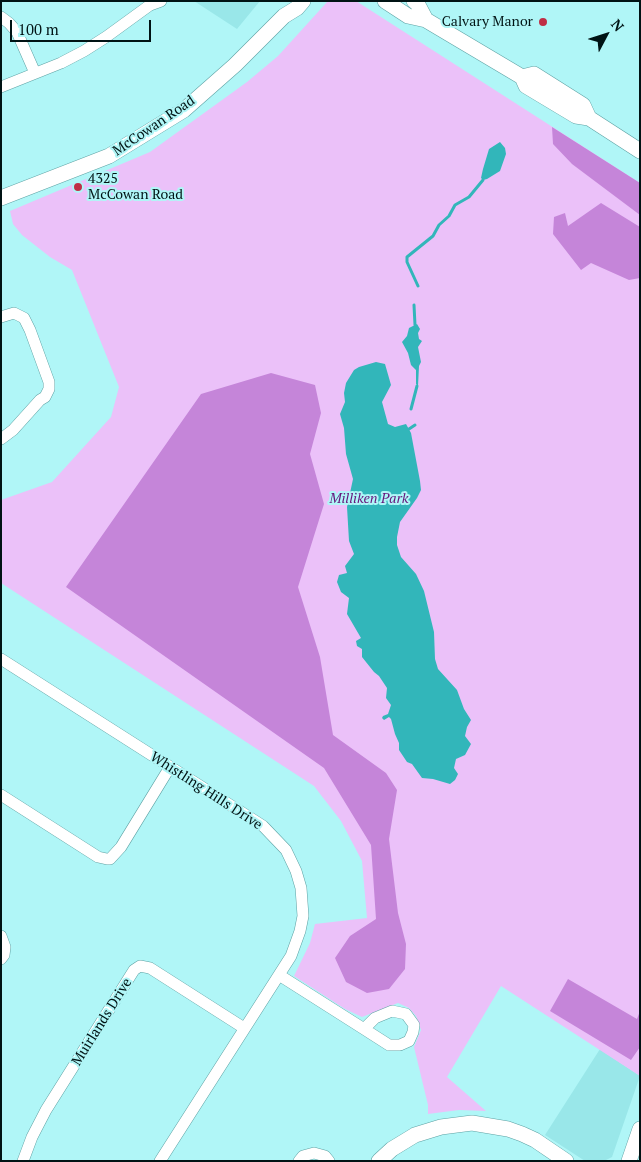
<!DOCTYPE html>
<html>
<head>
<meta charset="utf-8">
<style>
  body { margin:0 }
  #map { position:relative; width:641px; height:1162px; overflow:hidden; background:#b0f6f7; font-family:"PT Serif",serif }
  canvas { display:block }
  .frame { position:absolute; inset:0; border:2px solid #001314; pointer-events:none }
  .north { position:absolute; left:581px; top:10px; width:50px; height:50px; -webkit-text-stroke:4px #b0f6f7; paint-order:stroke; rotate:50deg; font-size:14px; font-weight:700; line-height:20px; text-align:center; color:#001314 }
  .north::after { content:''; display:block; margin:auto; width:18px; height:22px; background:#001314; clip-path:polygon(50% 0,100% 100%,50% 72%,0 100%) }
  .scale { position:absolute; left:10px; top:20px; width:141px; height:22px; box-sizing:border-box; border:2px solid #001314; border-top:0; padding-left:6px; font-size:15px; line-height:18px; white-space:nowrap; color:#001314; -webkit-text-stroke:4px #b0f6f7; paint-order:stroke }
</style>
</head>
<body>
<div id="map">
<canvas width="641" height="1162"></canvas>
<div class="frame"></div>
<div class="north">N</div>
<div class="scale">100 m</div>
</div>
<script>
const ctx = document.querySelector('canvas').getContext('2d');
ctx.lineJoin = 'round';
function fill(path, color) {
  ctx.fillStyle = color;
  ctx.fill(path, 'evenodd');
}
function poly(rows) {
  const path = new Path2D();
  for (const r of rows) {
    path.moveTo(r[0], r[1]);
    for (let i = 2; i < r.length; i += 2) path.lineTo(r[i], r[i + 1]);
  }
  return path;
}
function strokePath(path, color, width, dash) {
  ctx.strokeStyle = color;
  ctx.lineWidth = width;
  ctx.lineCap = dash ? 'butt' : 'round';
  ctx.setLineDash(dash || []);
  ctx.stroke(path);
}
function write(font, color, halo, rows, align = 'center') {
  ctx.font = font + ' "PT Serif",serif';
  ctx.lineWidth = 4;
  ctx.setLineDash([]);
  ctx.textBaseline = 'middle';
  ctx.strokeStyle = halo;
  ctx.fillStyle = color;
  for (const [text, x, y, turn = 0] of rows) {
    ctx.save();
    ctx.translate(x, y);
    ctx.rotate((+turn || 0) * Math.PI / 180);
    ctx.textAlign = isNaN(turn) ? turn : align;
    if (halo) ctx.strokeText(text, 0, 0);
    ctx.fillText(text, 0, 0);
    ctx.restore();
  }
}
const built = poly([
  [194,1,260,1,237,29],
  [600,1049,640,1076,612,1157,604,1161,585,1161,545,1135]
]);
const green = poly([
  [328,1,356,1,640,183,640,1076,501,986,447,1077,486,1111,459,1110,428,1114,428,1105,414,1047,421,1030,416,1016,409,1008,398,1003,362,1017,345,1009,294,976,310,943,315,924,367,918,362,861,341,821,314,786,1,583,1,500,52,482,111,417,119,387,72,270,50,257,22,235,13,224,10,211,150,152,247,82,278,56]
]);
const forest = poly([
  [552,127,640,183,640,215,572,164,553,144],
  [601,203,640,227,640,278,629,280,591,263,581,270,553,234,554,217,565,213,568,226],
  [271,373,315,385,321,413,310,454,324,504,298,587,320,657,333,735,386,773,397,790,389,839,398,913,406,944,405,969,389,989,367,993,346,982,335,958,350,936,376,919,371,845,324,768,66,587,201,394],
  [568,979,637,1019,640,1011,640,1047,631,1060,550,1011]
]);
const water = poly([
  [500,142,505,148,506,154,500,171,487,179,483,180,481,178,483,169,489,149],
  [417,324,420,329,418,333,419,339,422,341,418,347,421,362,419,366,418,386,416,384,416,370,411,365,408,353,402,342,407,336,409,328],
  [376,362,385,364,391,385,382,402,388,424,395,427,406,424,411,433,420,481,421,490,417,498,400,522,397,537,397,545,401,557,416,574,424,591,434,632,435,659,438,669,457,690,464,709,471,720,467,727,465,736,471,744,465,755,456,759,454,768,458,774,455,780,450,784,433,779,422,778,412,764,407,762,399,750,399,743,395,734,391,719,389,717,384,720,382,718,383,716,388,714,391,705,386,698,387,688,379,676,374,672,362,657,362,649,357,646,356,641,361,638,347,614,349,598,341,592,337,582,339,575,347,573,345,566,354,554,349,541,347,507,353,479,346,454,344,428,340,414,345,402,344,393,346,383,354,370,359,367]
]);
const stream = poly([
  [418,286,407,262,407,257,433,236,439,225,449,216,455,205,469,197,483,180],
  [414,305,415,325],
  [411,409,417,386],
  [409,429,415,425]
]);
const street = poly([
  [1,17,9,23,17,32,35,73],
  [1,87,61,63,84,51,106,37,150,5,161,1],
  [1,317,14,313,24,318,30,330,49,382,49,389,45,397,40,400,13,430,1,439],
  [1,659,263,826,286,850,296,871,301,888,303,916,300,931,291,956,160,1161],
  [1,795,98,857,107,859,110,859,121,847,170,767],
  [1,936,5,947,4,955,1,959],
  [279,975,364,1029,389,1045,400,1045,409,1041,413,1032,414,1025,406,1014,392,1011,375,1018,364,1029],
  [23,1161,32,1137,46,1110,134,970,140,966,150,968,244,1028],
  [299,1161,303,1156,314,1153,325,1156,329,1161]
]);
const secondary = poly([
  [385,1,408,16,426,20,522,77,526,86,576,116,589,118,640,151],
  [414,1,417,3,426,20],
  [522,77,534,74,583,105,589,118],
  [1,198,109,156,184,110,235,65,284,16,297,8,303,1],
  [379,1161,392,1149,415,1135,441,1127,472,1123,508,1129,522,1134,535,1140,566,1161],
  [629,1161,640,1129]
]);
const markers = [
  [543,22,5,"#bf2e45"],
  [78,187,5,"#bf2e45"]
];
const poiNames = [
  ["Calvary Manor",533,22],
  ["4325",88,179,"left"],
  ["McCowan Road",88,195,"left"]
];
const streetNames = [
  ["McCowan Road",154,126,-34],
  ["Whistling Hills Drive",206,791,33],
  ["Muirlands Drive",102,1022,-58]
];
const parkNames = [
  ["Milliken Park",369,499]
];
fill(built, '#99e7e9');
fill(green, '#ebc1f9');
fill(forest, '#c585d9');
fill(water, '#32b6ba');
strokePath(stream, '#32b6ba', 3);
strokePath(street, '#5da1a3', 12);
strokePath(secondary, '#5da1a3', 16);
strokePath(street, '#fff', 11);
strokePath(secondary, '#fff', 15);
for (const [x, y, r, color] of markers) {
  const dot = new Path2D();
  dot.arc(x, y, r, 0, 2 * Math.PI);
  ctx.fillStyle = color;
  ctx.fill(dot);
  strokePath(dot, '#b0f6f7', 2);
}
write('14px', '#001314', '#b0f6f7', poiNames, 'right');
write('14px', '#001314', '#b0f6f7', streetNames);
write('italic 14px', '#66157c', '#b0f6f7', parkNames);
</script>
</body>
</html>
